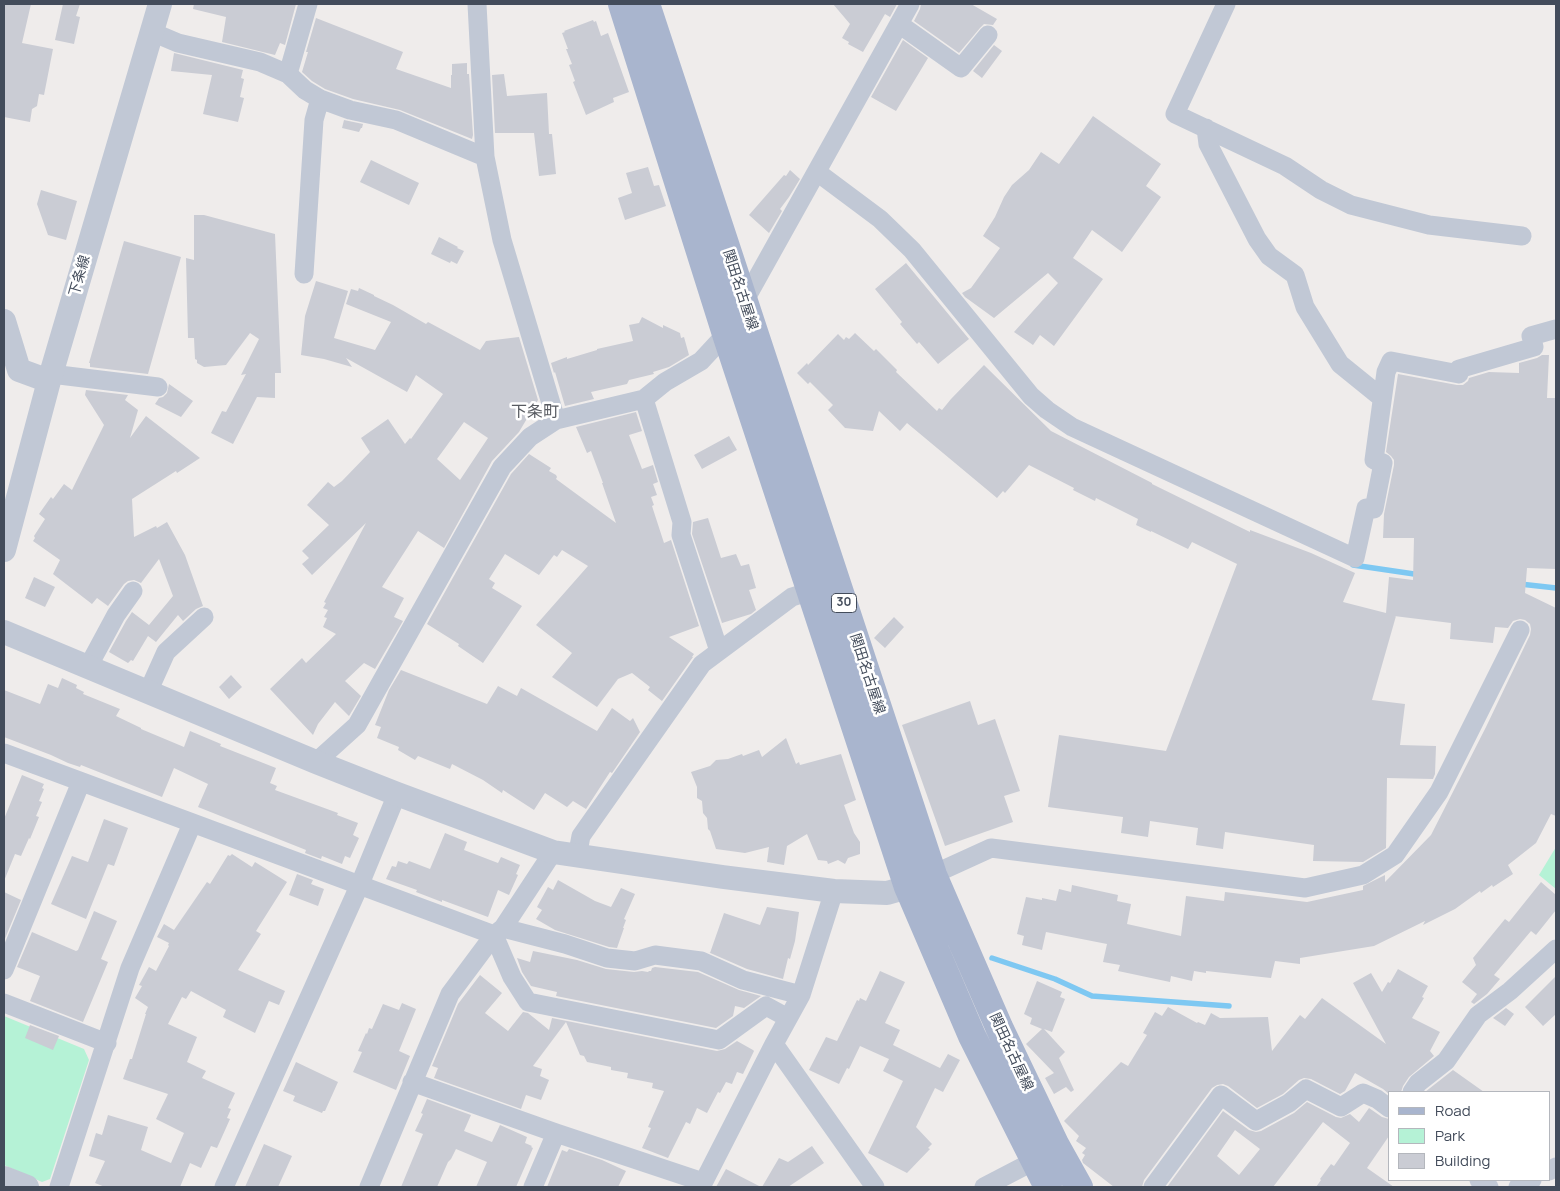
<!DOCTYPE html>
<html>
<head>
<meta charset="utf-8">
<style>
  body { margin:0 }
  #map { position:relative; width:1560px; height:1191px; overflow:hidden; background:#efeceb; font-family:Manrope,sans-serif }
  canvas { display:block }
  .frame { position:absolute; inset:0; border:5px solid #434c5b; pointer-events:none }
  .legend { position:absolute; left:1388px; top:1091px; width:162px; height:90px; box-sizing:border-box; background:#fff; border:1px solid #b4b7bd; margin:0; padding:6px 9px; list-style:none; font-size:15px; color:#434c5b }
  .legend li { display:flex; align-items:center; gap:10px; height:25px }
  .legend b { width:25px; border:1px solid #b4b7bd }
</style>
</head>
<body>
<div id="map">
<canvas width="1560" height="1191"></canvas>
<div class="frame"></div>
<ul class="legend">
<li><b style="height:6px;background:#a9b5ce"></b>Road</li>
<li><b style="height:14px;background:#b5f2d6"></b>Park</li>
<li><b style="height:14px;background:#caccd4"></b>Building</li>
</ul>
</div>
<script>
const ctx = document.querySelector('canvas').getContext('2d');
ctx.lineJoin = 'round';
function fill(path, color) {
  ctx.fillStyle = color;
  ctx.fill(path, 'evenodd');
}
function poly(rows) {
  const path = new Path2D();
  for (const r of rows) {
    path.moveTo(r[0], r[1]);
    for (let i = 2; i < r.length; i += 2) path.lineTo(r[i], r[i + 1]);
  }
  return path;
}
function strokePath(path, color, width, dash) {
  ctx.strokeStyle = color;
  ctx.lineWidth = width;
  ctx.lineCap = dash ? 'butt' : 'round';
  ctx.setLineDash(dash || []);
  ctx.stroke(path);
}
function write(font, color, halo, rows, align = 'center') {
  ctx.font = font + ' Manrope,"Noto Sans JP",sans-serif';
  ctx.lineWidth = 5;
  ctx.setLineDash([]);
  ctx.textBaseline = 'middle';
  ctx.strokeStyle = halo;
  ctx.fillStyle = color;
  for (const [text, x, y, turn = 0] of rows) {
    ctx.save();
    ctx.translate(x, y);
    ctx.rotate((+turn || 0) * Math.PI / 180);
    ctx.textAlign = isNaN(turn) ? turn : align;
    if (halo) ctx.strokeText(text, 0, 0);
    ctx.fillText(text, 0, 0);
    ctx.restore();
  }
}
const green = poly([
  [1556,847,1556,889,1539,875],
  [4,1016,84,1049,89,1060,50,1179,42,1182,4,1165]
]);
const stream = poly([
  [1353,565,1421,575],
  [1520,584,1556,588],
  [992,958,1055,979,1092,996,1229,1006]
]);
const building = poly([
  [4,4,31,4,22,43,53,49,44,95,39,94,37,106,32,109,30,122,4,117],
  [63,4,80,4,76,16,80,17,74,44,55,40],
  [194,4,296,4,285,45,280,43,275,55,222,42,226,17,193,9],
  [833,4,897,4,890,17,885,14,863,52,848,44,849,42,842,38,850,24],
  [921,4,971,4,997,19,993,25,984,24,980,28,959,53,914,21,920,9],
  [316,18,403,52,396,69,451,88,451,75,452,75,452,64,467,63,467,74,469,74,473,135,472,139,400,110,353,99,325,89,312,81,302,72,308,52,306,52],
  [593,20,594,22,596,21,601,36,608,33,629,92,613,98,614,102,586,115,573,82,575,81,569,65,572,64,566,49,568,49,562,33,565,32,564,31],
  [903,40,928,58,896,111,871,97],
  [994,45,1002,51,982,78,973,71],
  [174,53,243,70,241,78,244,79,240,97,244,98,238,122,203,114,212,75,171,71],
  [504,74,507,96,547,93,549,134,552,134,556,174,539,176,534,133,495,133,492,75],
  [1093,116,1161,164,1146,186,1161,197,1122,252,1092,230,1073,258,1103,279,1054,346,1040,335,1033,345,1014,332,1058,283,1048,273,994,318,965,297,962,293,971,288,1000,248,983,236,995,217,1004,197,1012,185,1029,170,1041,152,1059,164],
  [344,120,363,124,362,128,361,128,359,132,342,128],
  [371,160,419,183,409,205,360,182],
  [648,167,654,186,659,185,666,206,625,220,618,198,632,193,626,173],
  [790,170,800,179,789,197,780,209,782,211,769,233,749,215,784,175,786,176],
  [41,190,77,201,66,240,48,235,37,204],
  [194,215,204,215,275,234,281,373,275,373,275,398,257,397,233,444,211,433,222,411,226,412,246,374,241,375,259,339,250,333,226,365,204,367,197,363,197,360,195,359,194,338,188,338,186,258,194,260],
  [439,237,458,247,457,248,464,251,457,264,451,261,450,263,431,254],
  [124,241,181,257,148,374,90,367,90,363,89,363],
  [906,263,969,339,938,364,919,342,917,344,900,324,902,322,875,289],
  [316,281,348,291,334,338,375,350,391,322,346,304,351,289,358,291,359,288,374,295,374,296,393,305,426,324,428,322,480,350,486,341,519,337,538,400,519,432,492,461,444,548,418,531,382,587,404,598,394,617,403,621,375,669,364,663,345,681,361,696,349,716,335,702,318,724,313,735,270,689,302,658,306,663,336,634,323,627,327,618,324,617,328,610,323,608,326,603,324,602,366,523,312,575,302,564,309,558,302,551,329,525,307,505,328,482,334,487,342,481,370,452,361,438,388,419,405,444,410,438,411,439,443,394,416,375,407,392,346,358,352,367,324,359,301,355,305,316],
  [464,422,488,438,460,480,437,459],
  [642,317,663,328,663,325,680,333,681,338,684,337,689,355,669,367,653,372,654,374,629,380,627,384,591,392,594,399,565,406,555,372,554,373,551,363,567,357,567,359,597,350,597,349,633,341,629,325,639,323],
  [855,333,874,351,876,349,897,370,896,372,937,411,939,408,942,410,951,399,984,365,1051,431,1152,483,1152,484,1250,532,1250,530,1311,553,1355,573,1343,602,1386,613,1389,577,1413,580,1414,538,1383,538,1384,514,1394,465,1394,460,1391,456,1386,452,1398,374,1457,385,1463,385,1468,381,1469,378,1489,372,1519,373,1519,363,1537,358,1542,355,1549,355,1547,398,1556,398,1556,569,1527,568,1525,593,1556,608,1556,816,1551,814,1536,843,1508,865,1513,874,1493,887,1492,885,1481,893,1480,891,1455,909,1423,925,1425,921,1374,946,1300,958,1300,964,1275,961,1271,978,1206,971,1206,973,1194,971,1192,981,1171,976,1170,982,1118,971,1120,965,1103,962,1107,944,1046,932,1042,950,1022,945,1024,936,1017,934,1026,897,1042,900,1042,898,1056,901,1059,889,1071,892,1072,885,1118,895,1117,901,1131,904,1127,924,1181,936,1186,896,1224,901,1225,892,1307,902,1363,890,1363,886,1385,875,1385,882,1431,835,1486,727,1530,635,1531,629,1530,624,1525,620,1520,619,1513,621,1508,628,1495,627,1493,643,1450,639,1451,623,1394,616,1396,616,1372,700,1405,704,1400,745,1436,746,1435,774,1433,779,1387,778,1386,848,1363,862,1313,861,1314,845,1225,832,1223,849,1196,845,1198,828,1150,821,1148,837,1121,833,1123,817,1048,807,1059,735,1166,751,1237,564,1192,542,1188,549,1151,531,1151,532,1136,525,1138,519,1096,498,1095,501,1073,490,1074,488,1029,465,1005,493,1003,491,997,498,907,423,900,431,879,411,873,431,845,428,828,410,833,405,810,382,808,384,797,373,807,363,808,365,838,334,844,340,846,337,849,339],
  [169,384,193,401,181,417,155,404,159,398,163,397,167,393],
  [86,390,128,395,125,400,138,410,130,438,146,416,200,458,177,473,176,471,132,499,134,537,156,526,157,528,167,522,185,555,203,606,196,609,183,621,178,615,156,642,148,636,133,661,131,660,128,663,109,652,126,621,132,612,149,625,173,596,159,559,141,583,134,580,128,581,124,584,108,606,97,598,92,604,53,574,60,560,33,541,35,538,34,536,45,519,39,514,51,497,53,499,64,484,72,490,104,425,85,395],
  [636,412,642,431,629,435,642,469,653,465,658,482,653,484,657,495,651,497,654,505,652,506,664,543,671,540,699,626,669,637,694,654,692,657,693,657,662,701,648,690,650,687,632,673,618,679,597,707,552,677,572,653,536,625,588,566,562,550,557,557,554,555,539,575,505,554,489,579,495,583,492,588,522,606,483,663,458,646,459,644,427,624,511,474,529,454,551,468,549,471,556,475,557,477,556,479,616,523,602,483,603,483,591,451,587,453,576,427],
  [729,436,737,450,702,469,694,455],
  [708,518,721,558,736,554,741,566,749,564,756,588,749,590,756,610,751,614,722,623,692,534,693,522],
  [34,577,55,587,45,607,25,598],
  [894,617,904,627,885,648,874,638],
  [401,670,487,704,498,686,517,696,521,688,597,731,612,708,630,721,633,718,640,732,612,773,610,772,586,809,573,801,567,807,545,793,534,810,503,790,502,793,483,780,452,764,450,769,418,756,415,760,398,750,399,747,377,738,381,727,375,725,389,690],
  [231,675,242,687,229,699,219,687],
  [62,678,77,685,76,688,84,692,83,694,120,709,116,716,141,728,141,729,184,747,190,731,221,744,220,746,276,768,270,783,277,786,275,790,338,813,337,815,358,823,353,835,359,838,350,858,345,856,342,864,322,856,321,859,305,853,306,850,198,807,208,784,174,768,162,797,81,765,80,767,68,763,51,755,4,737,4,690,40,704,48,684,58,688],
  [970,701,978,725,995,719,1020,791,1004,796,1013,822,945,846,902,725],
  [786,738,796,764,799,762,800,765,841,754,856,800,844,805,854,833,860,842,860,854,848,858,845,864,838,860,828,864,827,861,818,860,807,834,787,846,784,865,767,862,769,847,745,853,716,849,710,831,708,829,707,818,703,813,702,801,697,798,697,787,691,772,710,766,716,760,728,759,742,754,743,756,759,750,762,757],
  [22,775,44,784,42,788,44,789,39,801,42,802,36,816,39,817,30,839,29,838,21,856,15,854,4,881,4,819],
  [104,819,128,828,114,866,108,864,86,919,51,904,72,856,88,862],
  [445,833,467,842,464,850,498,863,501,857,520,865,516,874,518,875,509,895,498,890,488,917,442,900,442,902,416,892,417,890,386,879,392,866,396,867,398,861,407,864,409,861,430,869],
  [232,854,252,867,255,862,287,882,256,931,261,934,238,970,285,991,279,1005,269,1001,255,1033,223,1017,226,1010,191,991,186,999,182,997,168,1024,197,1037,187,1062,206,1071,202,1078,235,1093,228,1108,231,1109,227,1118,230,1119,217,1148,211,1146,201,1168,190,1163,180,1187,105,1187,95,1183,105,1161,89,1156,96,1133,102,1135,108,1115,148,1127,141,1150,171,1163,184,1133,156,1119,168,1094,123,1079,130,1059,132,1059,146,1014,145,1014,148,1007,135,998,142,986,139,985,149,967,156,971,169,946,168,945,169,943,157,937,164,924,174,930,207,882,210,884,228,855,230,856],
  [297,874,313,880,311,884,324,889,318,906,289,895],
  [558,880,595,901,611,907,621,888,635,894,624,919,626,920,623,928,624,928,617,948,609,947,555,930,536,919,542,910,537,907,548,887,553,890],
  [1541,882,1556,895,1556,910,1536,935,1531,931,1494,975,1500,979,1487,994,1474,1004,1471,1002,1477,994,1462,982,1476,965,1473,958,1505,919,1509,922],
  [4,892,21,900,4,941],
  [767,907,799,912,795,941,790,959,788,958,783,979,747,969,708,952,710,953,724,913,760,925],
  [94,911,117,921,101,959,108,962,83,1022,30,1001,40,976,17,967,32,932,76,951,78,950],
  [533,951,577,960,606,969,634,972,642,971,648,972,649,971,651,971,652,968,655,967,698,972,739,990,761,996,744,1008,735,1006,733,1016,716,1028,556,996,557,992,531,986,522,972,517,958,530,962],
  [1398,969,1428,986,1422,997,1424,998,1412,1018,1440,1032,1430,1051,1434,1056,1409,1077,1403,1086,1401,1092,1389,1092,1389,1094,1383,1089,1355,1073,1345,1091,1340,1094,1311,1079,1304,1078,1299,1080,1283,1094,1257,1108,1228,1086,1223,1084,1217,1085,1212,1088,1144,1180,1142,1187,1114,1187,1083,1163,1082,1160,1085,1155,1082,1153,1086,1148,1076,1141,1079,1136,1064,1121,1121,1062,1128,1066,1147,1035,1143,1033,1155,1012,1162,1016,1168,1007,1197,1023,1198,1022,1205,1025,1211,1013,1220,1018,1268,1017,1272,1051,1300,1015,1305,1019,1322,998,1386,1044,1353,983,1371,973,1382,992,1388,982,1390,983],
  [880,971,905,982,885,1023,900,1030,893,1045,940,1068,948,1054,960,1060,943,1092,935,1088,916,1127,932,1144,928,1148,930,1149,907,1173,868,1153,903,1081,883,1071,889,1059,860,1046,849,1069,847,1068,839,1084,809,1070,826,1037,837,1041,857,1000,859,1001,860,998,866,1001],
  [480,975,502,993,485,1013,508,1031,523,1012,528,1013,549,1030,552,1018,717,1051,725,1049,737,1041,753,1050,754,1051,743,1074,737,1072,732,1084,726,1082,720,1093,718,1092,707,1113,697,1108,690,1124,686,1122,668,1158,642,1148,651,1128,648,1127,664,1091,652,1088,653,1083,627,1078,628,1073,611,1070,611,1067,587,1062,584,1056,580,1055,566,1022,533,1066,542,1069,540,1076,549,1080,541,1100,526,1095,521,1109,434,1078,438,1068,432,1066,458,1004],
  [1556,976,1556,1014,1543,1026,1525,1007],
  [1037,981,1062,992,1060,997,1065,999,1052,1032,1044,1029,1065,1052,1059,1058,1074,1090,1071,1092,1066,1087,1054,1094,1045,1078,1054,1073,1026,1044,1042,1029,1030,1024,1032,1018,1024,1014],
  [402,1003,416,1009,399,1051,410,1056,396,1090,353,1072,362,1052,358,1051,366,1033,367,1034,369,1028,372,1029,383,1004,399,1010],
  [1506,1008,1514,1014,1505,1026,1493,1018],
  [30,1025,59,1036,53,1050,25,1038],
  [296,1062,338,1082,325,1111,323,1111,322,1113,293,1101,295,1096,283,1091],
  [1453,1070,1484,1092,1425,1092],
  [427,1099,471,1115,464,1131,492,1142,500,1125,527,1137,525,1143,532,1146,531,1147,533,1148,516,1187,476,1187,487,1162,456,1149,451,1159,448,1162,437,1187,401,1187,423,1134,415,1131,423,1114,421,1113],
  [1307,1102,1336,1117,1341,1118,1350,1114,1359,1122,1369,1108,1382,1117,1389,1119,1389,1136,1367,1168,1394,1187,1316,1187,1321,1180,1320,1179,1331,1164,1334,1166,1350,1143,1323,1122,1273,1187,1167,1187,1223,1111,1249,1130,1256,1132,1261,1131,1294,1113],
  [1235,1130,1260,1149,1239,1175,1217,1156],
  [264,1144,292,1156,278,1187,245,1187],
  [812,1146,824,1163,788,1187,762,1187,779,1158,788,1162],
  [569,1149,602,1160,626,1171,618,1187,547,1187,562,1150,567,1152],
  [726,1169,761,1187,716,1187]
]);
const minor = poly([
  [477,4,485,157,502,240,556,420],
  [1226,4,1175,114,1285,166,1321,190,1351,205,1429,225,1522,236],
  [899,24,961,68,988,35],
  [152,32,178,43,260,62,288,74,305,90,320,99,350,110,396,120,485,157],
  [288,74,308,4],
  [1206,128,1208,144,1257,239,1269,256,1295,275,1305,307,1340,364,1382,398],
  [817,172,880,219,912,250,1031,396,1047,410,1072,427,1355,558,1366,508,1374,509,1383,463,1374,460,1386,372,1391,361,1459,374,1459,369,1534,347,1531,336,1556,329],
  [304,274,314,120,320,99],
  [51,374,158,387],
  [644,399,682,522,681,535,719,651],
  [88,667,116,615,133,591],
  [148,692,166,652,204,617],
  [4,753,494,935,512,977,528,1002,719,1040,766,1006,788,1018],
  [316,762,357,725,502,467,530,437,556,420,644,399,665,382,701,361,726,334,910,4],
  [577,857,581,836,702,664,792,597,811,591],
  [923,879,991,848,1305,888,1363,875,1395,855,1439,792,1520,630],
  [503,928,565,944,607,958,635,961,655,955,701,961,743,980,801,995],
  [4,970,81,782],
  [4,1003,107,1043],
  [774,1044,875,1187],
  [412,1082,556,1133,703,1182],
  [1412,1092,1418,1083,1446,1061,1478,1015,1510,991,1556,949],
  [1549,1171,1556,1167],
  [1479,1180,1489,1187],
  [59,1187,130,968,192,824],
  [224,1187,360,884,397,794],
  [369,1187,450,994,494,935,503,928,553,852],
  [533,1187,556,1133],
  [701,1187,774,1044,801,995,834,891],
  [984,1187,1034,1161],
  [1153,1187,1221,1095,1256,1121,1289,1103,1306,1089,1341,1107,1363,1093,1377,1099,1389,1108],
  [1518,1187,1532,1180]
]);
const tertiary = poly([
  [4,321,19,370,49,381],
  [4,550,49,381,160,4],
  [4,632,316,762,397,794,553,852,723,877,834,891,887,893,908,887],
  [4,1178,27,1187]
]);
const primary = poly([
  [622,4,726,334,908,887,972,1036,1048,1187],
  [646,4,933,875,999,1027,1055,1144,1079,1187]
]);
const shields = [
  [844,603,25]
];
const shieldNames = [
  ["30",844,603]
];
const streetNames = [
  ["下条線",80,276,-74],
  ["関田名古屋線",740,290,72],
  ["関田名古屋線",867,674,72],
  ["関田名古屋線",1011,1052,65]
];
const quarterNames = [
  ["下条町",535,413]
];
fill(green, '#b5f2d6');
strokePath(stream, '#7ec8f2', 5.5);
fill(building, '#caccd4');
strokePath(minor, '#c1c8d5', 19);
strokePath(tertiary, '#c1c8d5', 24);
strokePath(primary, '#a9b5ce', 28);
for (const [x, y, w] of shields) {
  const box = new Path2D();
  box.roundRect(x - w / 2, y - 9.5, w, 19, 4);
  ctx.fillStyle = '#fff';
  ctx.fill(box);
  strokePath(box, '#434c5b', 1);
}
write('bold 12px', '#434c5b', null, shieldNames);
write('14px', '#434c5b', '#fff', streetNames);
write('16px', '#585b61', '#fff', quarterNames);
</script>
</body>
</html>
